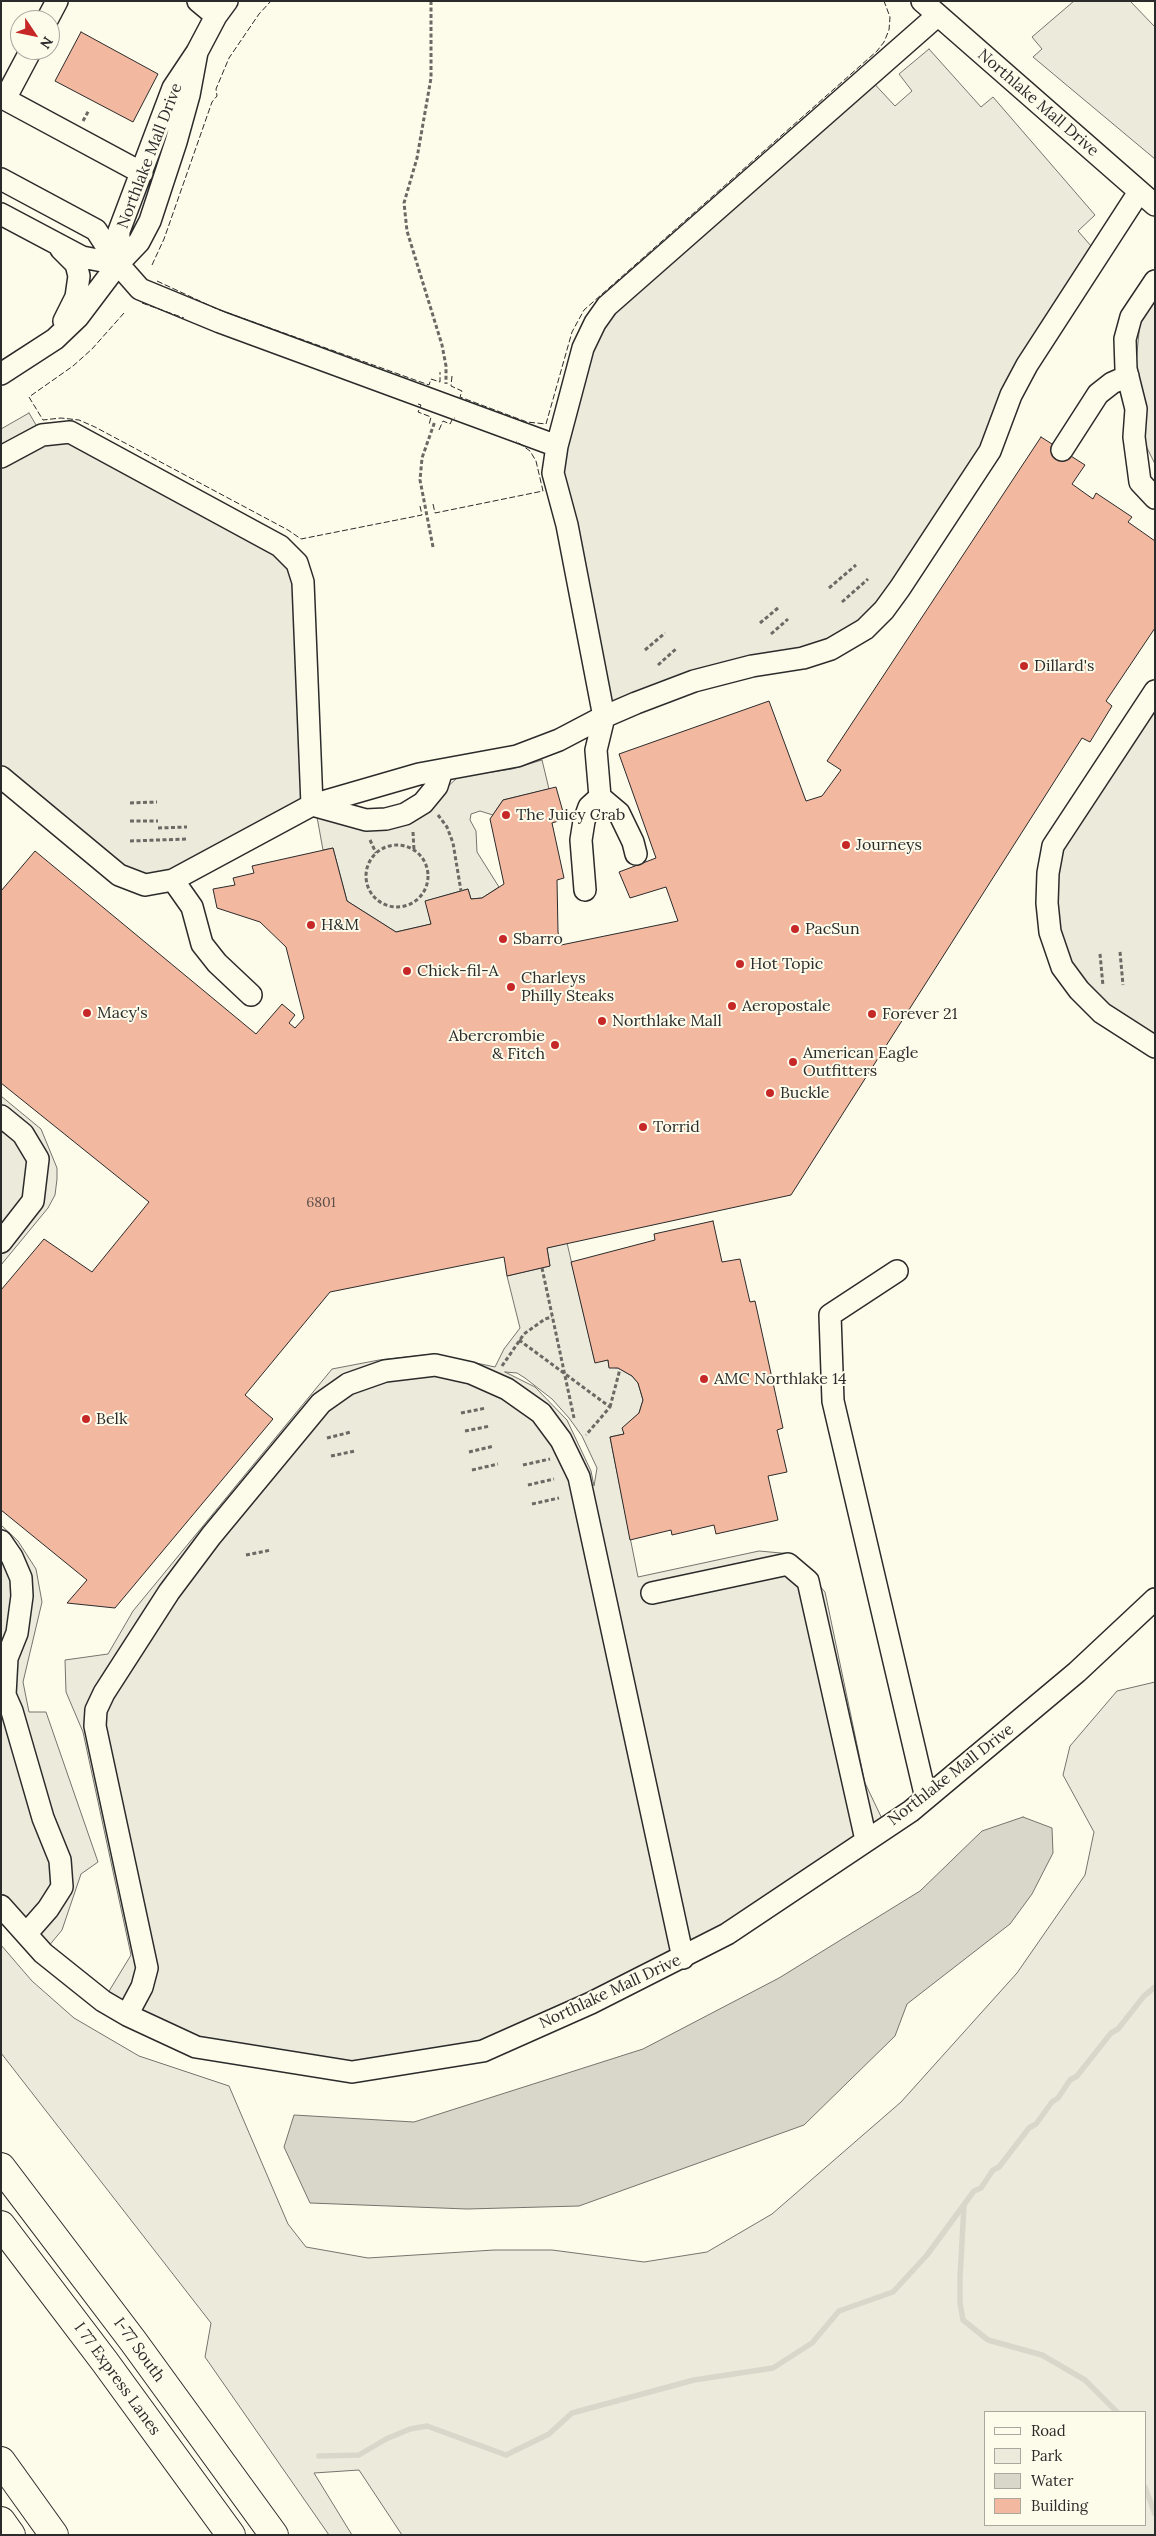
<!DOCTYPE html>
<html>
<head>
<meta charset="utf-8">
<style>
  body { margin:0 }
  #map { position:relative; width:1156px; height:2536px; overflow:hidden; background:#fdfbea; font-family:Lora,serif }
  canvas { display:block }
  .frame { position:absolute; inset:0; border:2px solid #2b2b2b; pointer-events:none }
  .legend { position:absolute; left:984px; top:2411px; width:162px; height:115px; box-sizing:border-box; background:#fdfbea; border:1px solid #a9a89e; margin:0; padding:6px 9px; list-style:none; font-size:15px; color:#2b2b2b }
  .legend li { display:flex; align-items:center; gap:10px; height:25px }
  .legend b { width:25px; border:1px solid #a9a89e }
  .north { position:absolute; left:10px; top:10px; width:50px; height:50px; box-sizing:border-box; background:#fdfbea; border:1px solid #a9a89e; border-radius:50%; rotate:124deg; font-size:14px; font-weight:700; line-height:20px; text-align:center; color:#2b2b2b }
  .north::after { content:''; display:block; margin:auto; width:18px; height:22px; background:#c62828; clip-path:polygon(50% 0,100% 100%,50% 72%,0 100%) }
</style>
</head>
<body>
<div id="map">
<canvas width="1156" height="2536"></canvas>
<div class="frame"></div>
<ul class="legend">
<li><b style="height:6px;background:#fdfbea"></b>Road</li>
<li><b style="height:14px;background:#ecebdb"></b>Park</li>
<li><b style="height:14px;background:#d8d7c9"></b>Water</li>
<li><b style="height:14px;background:#f2b8a0"></b>Building</li>
</ul>
<div class="north">N</div>
</div>
<script>
const ctx = document.querySelector('canvas').getContext('2d');
ctx.lineJoin = 'round';
function fill(path, color) {
  ctx.fillStyle = color;
  ctx.fill(path, 'evenodd');
}
function poly(rows) {
  const path = new Path2D();
  for (const r of rows) {
    if (r.length === 3) {
      path.moveTo(r[0] + r[2], r[1]);
      path.arc(r[0], r[1], r[2], 0, 2 * Math.PI);
      continue;
    }
    path.moveTo(r[0], r[1]);
    for (let i = 2; i < r.length; i += 2) path.lineTo(r[i], r[i + 1]);
  }
  return path;
}
function strokePath(path, color, width, dash) {
  ctx.strokeStyle = color;
  ctx.lineWidth = width;
  ctx.lineCap = dash ? 'butt' : 'round';
  ctx.setLineDash(dash || []);
  ctx.stroke(path);
}
function write(font, color, halo, rows, align = 'center') {
  ctx.font = font + ' Lora,serif';
  ctx.lineWidth = 4;
  ctx.setLineDash([]);
  ctx.textBaseline = 'middle';
  ctx.strokeStyle = halo;
  ctx.fillStyle = color;
  for (const [text, x, y, turn = 0] of rows) {
    ctx.save();
    ctx.translate(x, y);
    ctx.rotate((+turn || 0) * Math.PI / 180);
    ctx.textAlign = isNaN(turn) ? turn : align;
    if (halo) ctx.strokeText(text, 0, 0);
    ctx.fillText(text, 0, 0);
    ctx.restore();
  }
}
const green = poly([
  [1155,1682,1155,2535,402,2535,359,2470,314,2473,352,2535,329,2535,205,2357,211,2323,1,2053,1,1945,32,1981,74,2018,139,2056,229,2086,288,2224,306,2247,368,2258,494,2250,552,2250,644,2262,707,2252,772,2214,901,2102,1017,1973,1085,1875,1094,1832,1063,1775,1070,1746,1117,1691,1155,1682],
  [985,2412,1145,2412,1145,2525,985,2525,985,2412]
]);
const parking = poly([
  [1074,1,1130,1,1155,27,1155,159,1033,57,1042,49,1032,37,1074,1],
  [929,49,981,107,993,97,1095,215,1078,231,1098,254,1000,428,865,629,604,717,553,473,595,323,868,77,895,106,912,91,899,74,929,49],
  [1155,299,1155,464,1145,444,1136,363,1140,322,1155,299],
  [29,413,42,435,70,432,297,563,312,805,145,885,1,777,1,429,29,413],
  [1155,691,1155,1047,1062,967,1048,873,1155,691],
  [542,760,549,789,503,800,493,815,480,811,471,814,470,820,476,831,477,852,499,887,482,898,471,899,468,889,426,901,431,924,396,932,347,901,333,848,323,850,317,817,326,815,353,824,443,791,458,777,512,769,542,760],
  [1,1096,41,1129,57,1168,57,1179,55,1195,48,1208,1,1265,1,1096],
  [567,1243,595,1362,608,1360,609,1367,618,1368,632,1376,638,1383,643,1400,639,1413,623,1428,624,1434,610,1437,638,1577,759,1551,792,1554,825,1592,865,1783,886,1827,727,1934,483,2051,352,2072,223,2051,103,2001,131,1955,83,1732,66,1692,65,1660,108,1654,133,1611,332,1369,379,1360,434,1354,495,1367,504,1349,520,1328,507,1276,550,1266,547,1248,567,1243],
  [505,1372,517,1373,525,1378,552,1399,569,1418,582,1436,597,1468,594,1486,591,1471,567,1420,535,1387,505,1372],
  [1,1525,18,1541,36,1569,42,1602,23,1682,29,1712,46,1712,98,1862,81,1874,62,1930,43,1953,1,1903,1,1525]
]);
const water = poly([
  [1023,1817,1052,1828,1053,1853,1032,1894,1010,1924,907,2004,895,2036,804,2125,579,2206,467,2209,310,2203,284,2147,294,2115,414,2122,643,2049,779,1978,920,1891,982,1831,1023,1817]
]);
const stream = poly([
  [964,2205,960,2278,960,2303,963,2320,988,2340,1042,2355,1085,2380,1117,2412],
  [319,2456,359,2455,386,2439,410,2429,427,2426,506,2455,549,2434,572,2413,694,2380,773,2368,812,2343,839,2311,893,2292,927,2255,974,2191,981,2188,993,2170,999,2167,1029,2128,1036,2124,1052,2102,1058,2098,1070,2080,1077,2076,1111,2033,1118,2029,1144,1996,1155,1987],
  [1145,2487,1155,2514]
]);
const building = poly([
  [81,32,158,74,133,122,55,81,81,32],
  [1041,437,1085,465,1072,484,1093,499,1096,493,1132,517,1128,522,1155,541,1155,628,1106,701,1112,706,1090,742,1082,738,791,1195,547,1248,550,1266,507,1276,504,1257,330,1292,245,1395,273,1419,115,1608,67,1603,87,1580,1,1510,1,1290,44,1239,92,1272,149,1202,1,1083,1,891,35,851,256,1034,282,1004,295,1015,289,1023,295,1028,304,1018,286,947,260,922,217,908,213,889,235,885,233,878,254,873,252,866,333,848,347,901,396,932,431,924,425,901,468,889,471,899,482,898,504,884,490,819,503,800,556,787,565,819,552,823,564,878,557,880,558,932,561,945,678,921,666,887,630,898,619,872,656,858,619,754,769,701,806,801,822,796,841,770,827,761,1041,437],
  [713,1221,722,1262,740,1259,750,1302,755,1301,783,1428,777,1430,787,1472,768,1476,778,1520,716,1534,714,1525,672,1535,671,1530,630,1540,610,1437,624,1434,622,1428,639,1413,643,1400,638,1383,632,1376,618,1368,609,1368,608,1360,595,1363,571,1262,655,1240,654,1234,713,1221]
]);
const path = poly([
  [431,1,431,78,417,158,404,203,407,231,442,345,446,366,446,384],
  [83,121,89,110],
  [433,547,420,480,422,458,435,421],
  [829,588,856,565],
  [842,602,868,579],
  [760,623,778,608],
  [771,634,788,619],
  [645,650,665,633],
  [658,665,677,648],
  [130,803,157,802],
  [438,815,447,827,453,843,461,891],
  [130,821,158,821],
  [158,828,187,827],
  [413,832,414,850],
  [370,840,376,853],
  [130,841,187,839],
  [397,876,31],
  [1120,952,1123,985],
  [1100,954,1103,986],
  [542,1268,574,1418],
  [519,1340,610,1407,586,1435],
  [502,1366,524,1334,545,1319,552,1317],
  [610,1407,620,1369],
  [461,1413,486,1408],
  [465,1431,490,1426],
  [327,1438,351,1432],
  [469,1452,494,1446],
  [331,1456,355,1451],
  [523,1465,550,1459],
  [472,1470,498,1464],
  [528,1485,554,1479],
  [532,1504,559,1498],
  [246,1555,271,1550]
]);
const minor = poly([
  [198,1,216,16],
  [922,1,1155,205],
  [47,20,57,1],
  [1,97,142,173],
  [5,99,31,50],
  [1,179,96,230,118,264,140,289,220,322,557,446],
  [1,214,82,257,118,264],
  [61,249,76,264,79,276,76,297,64,321],
  [118,264,119,231,173,88,197,52,216,16,227,1],
  [1155,281,1131,317,1125,339,1126,369,1136,409,1134,437,1140,482,1155,498],
  [1,374,55,339,78,317,118,264,139,242,150,221,176,142,189,95,197,52],
  [1062,450,1098,394,1112,383,1128,376],
  [1,457,42,435,70,432,280,546,297,563,303,582,312,805,366,820,386,819,405,814,423,803,437,786,442,770],
  [1155,691,1053,846,1048,873,1047,903,1050,932,1062,967,1079,990,1102,1013,1155,1047],
  [1,777,119,875,145,885,173,880,312,805,419,774,517,756,559,740,599,719,636,703,694,681,752,666,803,658,831,649,865,629,884,610,900,588,990,451,1011,395,1027,365,1139,192],
  [636,854,633,842,619,813,600,797,596,750,604,717,567,525,553,473,557,446,583,348,595,323,607,306,938,15],
  [173,880,192,907,202,944,217,963,251,995],
  [585,890,581,840,584,821,589,807,600,797],
  [1,1116,23,1134,38,1159,33,1201,1,1242],
  [897,1271,830,1315,833,1401,926,1798],
  [1,1541,12,1557,21,1578,22,1596,17,1633,7,1658,5,1695,12,1711,43,1818,60,1860,62,1887,48,1909,26,1934],
  [652,1593,788,1564,808,1581,866,1840],
  [1,1906,43,1953,103,2001,127,2015,196,2047,352,2072,483,2051,591,2003,727,1934,911,1811,1077,1672,1155,1599],
  [127,2015,142,1987,147,1968,95,1726,96,1710,104,1693,169,1592,211,1536,321,1403,348,1384,385,1371,435,1365,471,1373,507,1389,541,1413,561,1440,579,1477,683,1958]
]);
const highway = poly([
  [1,2167,133,2341,274,2535],
  [1,2225,105,2362,231,2535],
  [1,2461,54,2535],
  [1,2521,11,2535]
]);
const fence = poly([
  [152,265,164,239,212,102,217,96,216,89,229,58,259,14,271,1],
  [157,281,217,309,429,385,431,379,440,382,440,372],
  [142,303,184,318],
  [124,313,92,349,73,366,29,397,43,420,61,418,79,420,95,427,288,530,301,539,422,515,420,506],
  [452,376,451,386,462,391,460,397,527,422,546,424,572,332,584,310,877,51,884,42,889,30,890,17,884,1],
  [418,404,421,405,418,412,431,417,429,425],
  [439,430,443,421,450,424,453,418,455,418],
  [433,504,435,513,543,491,536,461,530,451,516,441]
]);
const markers = [
  [1024,666,5,"#c62828"],
  [506,815,5,"#c62828"],
  [846,845,5,"#c62828"],
  [311,925,5,"#c62828"],
  [795,929,5,"#c62828"],
  [503,939,5,"#c62828"],
  [740,964,5,"#c62828"],
  [407,971,5,"#c62828"],
  [511,987,5,"#c62828"],
  [732,1006,5,"#c62828"],
  [87,1013,5,"#c62828"],
  [872,1014,5,"#c62828"],
  [602,1021,5,"#c62828"],
  [555,1045,5,"#c62828"],
  [793,1062,5,"#c62828"],
  [770,1093,5,"#c62828"],
  [643,1127,5,"#c62828"],
  [704,1379,5,"#c62828"],
  [86,1419,5,"#c62828"]
];
const numberNames = [
  ["6801",321,1203]
];
const streetNames = [
  ["Northlake Mall Drive",1038,103,41],
  ["Northlake Mall Drive",150,156,-69],
  ["Northlake Mall Drive",951,1775,-38],
  ["Northlake Mall Drive",610,1992,-25],
  ["I-77 South",139,2350,54],
  ["I 77 Express Lanes",117,2379,54]
];
const poiNames = [
  ["Dillard's",1034,666],
  ["The Juicy Crab",516,815],
  ["Journeys",856,845],
  ["H&M",321,925],
  ["PacSun",805,929],
  ["Sbarro",513,939],
  ["Hot Topic",750,964],
  ["Chick-fil-A",417,971],
  ["Charleys",521,978],
  ["Philly Steaks",521,996],
  ["Aeropostale",742,1006],
  ["Macy's",97,1013],
  ["Forever 21",882,1014],
  ["Northlake Mall",612,1021],
  ["Abercrombie",545,1036,"right"],
  ["& Fitch",545,1054,"right"],
  ["American Eagle",803,1053],
  ["Outfitters",803,1071],
  ["Buckle",780,1093],
  ["Torrid",653,1127],
  ["AMC Northlake 14",714,1379],
  ["Belk",96,1419]
];
fill(green, '#ecebdb');
strokePath(green, '#74746e', 1);
fill(parking, '#eceadb');
strokePath(parking, '#74746e', 1);
fill(water, '#d8d7c9');
strokePath(water, '#74746e', 1);
strokePath(stream, '#d8d7c9', 5.5);
fill(building, '#f2b8a0');
strokePath(building, '#2b2b2b', 1);
strokePath(minor, '#2b2b2b', 24);
strokePath(highway, '#2b2b2b', 30);
strokePath(path, '#6a6964', 3, [4, 2.5]);
strokePath(minor, '#fdfbea', 21);
strokePath(highway, '#fdfbea', 28);
strokePath(fence, '#2b2b2b', 1, [6, 2.5]);
for (const [x, y, r, color] of markers) {
  const dot = new Path2D();
  dot.arc(x, y, r, 0, 2 * Math.PI);
  ctx.fillStyle = color;
  ctx.fill(dot);
  strokePath(dot, '#fdfbea', 2);
}
write('14px', '#5d4e48', null, numberNames);
write('16px', '#2b2b2b', '#fdfbea', streetNames);
write('16px', '#2b2b2b', '#fdfbea', poiNames, 'left');
</script>
</body>
</html>
